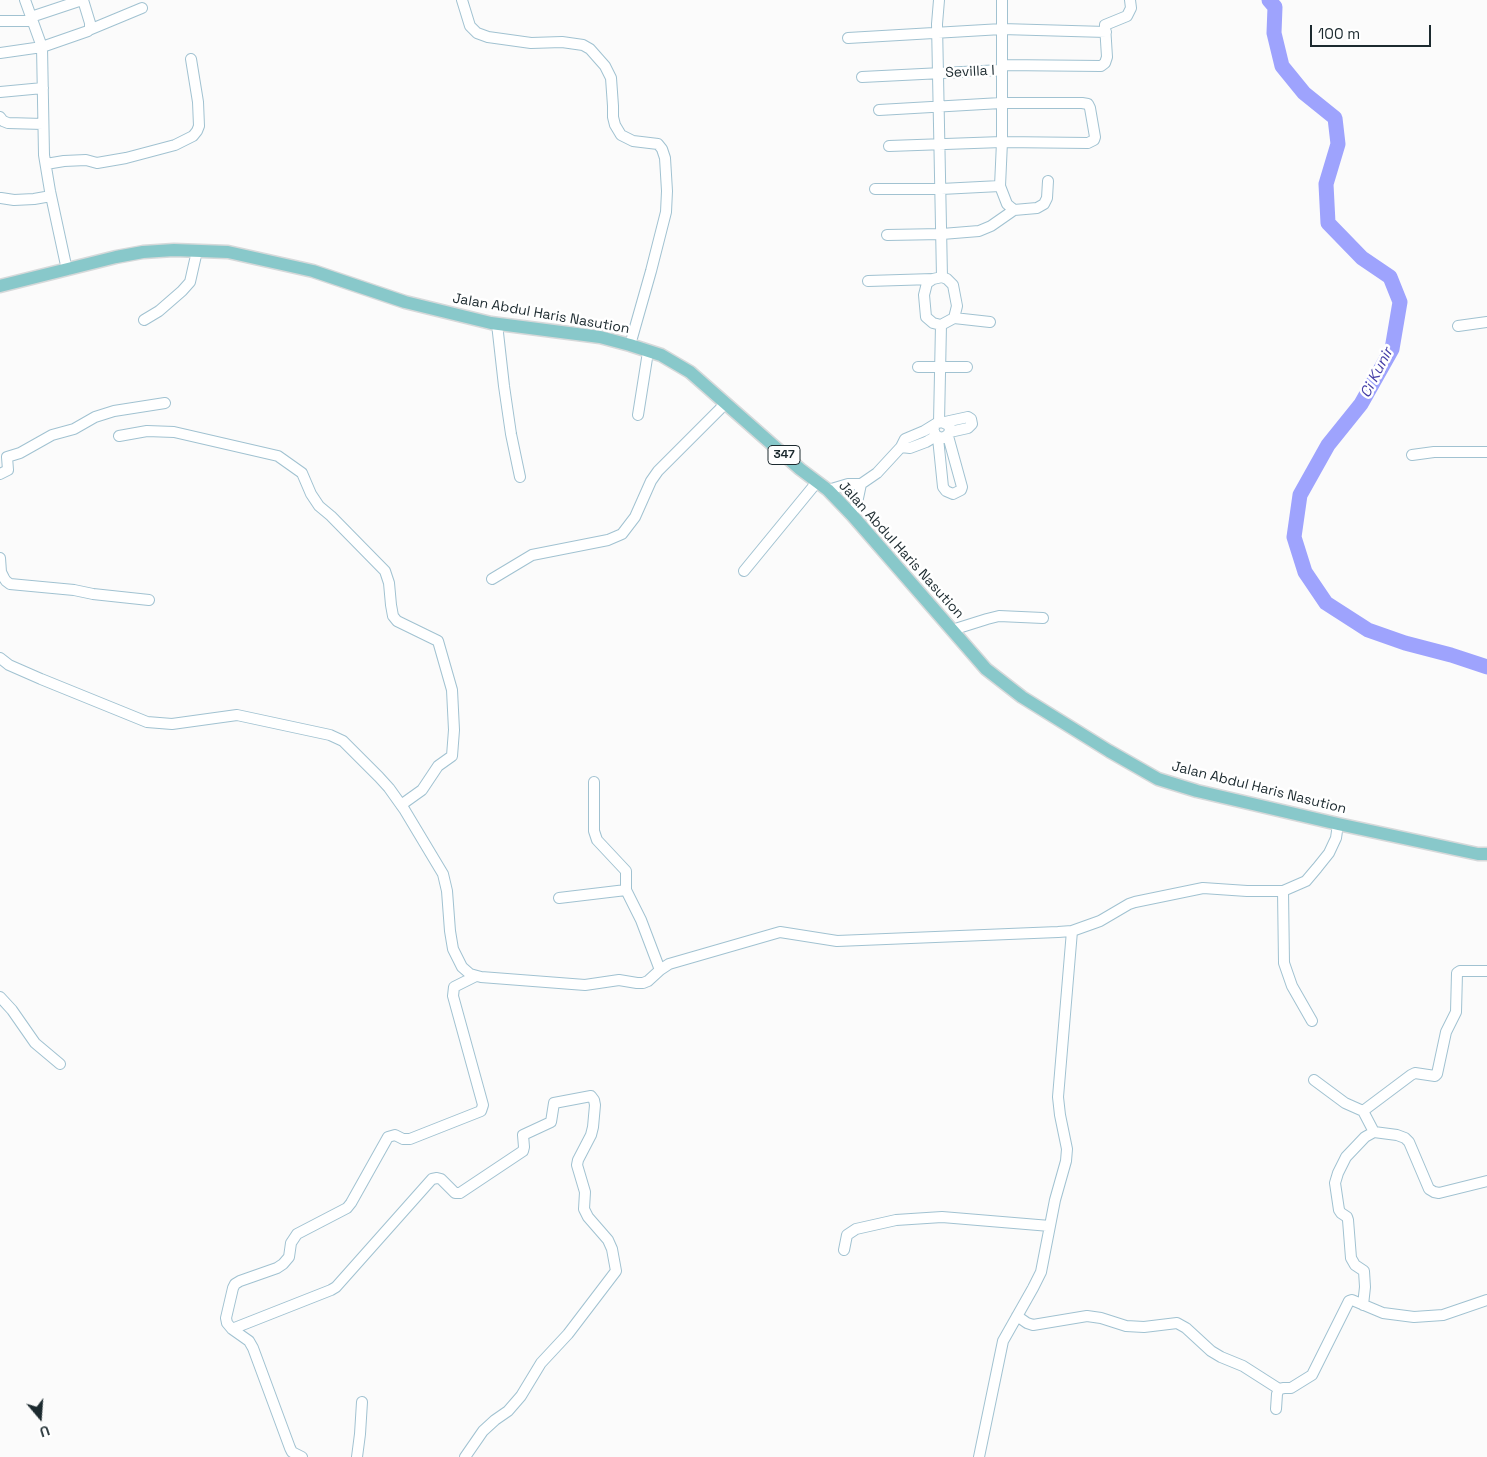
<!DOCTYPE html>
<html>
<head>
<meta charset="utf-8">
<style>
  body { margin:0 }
  #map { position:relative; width:1487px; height:1457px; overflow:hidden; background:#fbfbfb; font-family:"Space Grotesk",sans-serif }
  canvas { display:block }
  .north { position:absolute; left:15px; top:1392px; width:50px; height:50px; -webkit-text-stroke:4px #fff; paint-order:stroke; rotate:162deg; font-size:14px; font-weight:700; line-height:20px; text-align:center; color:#1c2a2f }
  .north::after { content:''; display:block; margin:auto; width:18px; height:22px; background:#1c2a2f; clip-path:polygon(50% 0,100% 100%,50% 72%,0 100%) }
  .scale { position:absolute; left:1310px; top:25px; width:121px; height:22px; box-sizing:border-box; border:2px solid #1c2a2f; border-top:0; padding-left:6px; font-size:15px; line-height:18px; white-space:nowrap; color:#1c2a2f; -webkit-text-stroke:4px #fff; paint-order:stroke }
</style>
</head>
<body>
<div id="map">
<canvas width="1487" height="1457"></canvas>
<div class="north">U</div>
<div class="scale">100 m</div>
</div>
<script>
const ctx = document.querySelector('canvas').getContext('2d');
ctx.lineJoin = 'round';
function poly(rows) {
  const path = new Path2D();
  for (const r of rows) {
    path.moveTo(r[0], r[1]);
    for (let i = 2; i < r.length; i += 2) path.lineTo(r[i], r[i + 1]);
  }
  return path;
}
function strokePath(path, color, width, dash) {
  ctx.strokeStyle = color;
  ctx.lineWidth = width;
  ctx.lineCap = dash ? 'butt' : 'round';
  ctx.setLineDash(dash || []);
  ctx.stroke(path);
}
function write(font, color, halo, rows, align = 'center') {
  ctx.font = font + ' "Space Grotesk",sans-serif';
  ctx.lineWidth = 5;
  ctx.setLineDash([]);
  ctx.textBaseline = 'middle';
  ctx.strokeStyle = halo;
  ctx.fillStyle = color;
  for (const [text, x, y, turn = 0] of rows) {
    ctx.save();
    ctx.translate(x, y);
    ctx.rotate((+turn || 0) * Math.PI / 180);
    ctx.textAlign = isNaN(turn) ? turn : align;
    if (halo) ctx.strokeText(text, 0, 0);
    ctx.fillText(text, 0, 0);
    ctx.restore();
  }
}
const river = poly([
  [1269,0,1275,7,1274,33,1282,66,1304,93,1335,118,1338,144,1326,184,1328,223,1362,258,1390,277,1400,302,1392,349,1361,404,1328,445,1300,495,1294,537,1305,572,1326,603,1368,630,1405,643,1451,655,1487,667]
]);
const minor = poly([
  [25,0,42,47,44,155,50,191,67,270],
  [462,0,470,26,477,33,488,37,531,43,562,42,583,45,590,49,605,66,611,78,613,106,613,117,615,125,621,135,633,141,658,144,662,149,665,158,667,191,666,212,651,271,630,345],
  [939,0,937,24,942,277,933,279,927,283,924,295,926,317,933,323,941,325,939,422],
  [31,17,82,0],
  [0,21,32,21],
  [89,30,142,8],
  [848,38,1002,29,1106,32],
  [0,53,42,47,88,31,90,28,90,23,83,0],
  [1002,65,1101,66,1105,63,1107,57,1105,25,1127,16,1131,8,1130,0],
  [862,77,1002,70],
  [0,92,43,88],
  [879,110,1001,103,1082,103,1088,104,1090,108,1095,137,1094,140,1088,143,1002,142,889,146],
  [0,117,3,121,8,123,43,124],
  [46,164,64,161,86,160,97,163,126,158,175,145,193,136,197,131,199,126,198,102,191,59],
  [1000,186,1007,204,1014,210,1037,208,1044,204,1047,198,1048,181],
  [875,189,941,189,1000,186,1002,142,1002,0],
  [1,198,14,200,34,199,51,196],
  [887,235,942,234,979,231,991,226,1014,210],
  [868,281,933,279],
  [954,318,990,322],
  [144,320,159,311,182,291,190,282,197,251],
  [497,324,504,386,511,434,520,477],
  [941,325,954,318,957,306,953,285,947,279,942,277],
  [1458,326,1487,322],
  [918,367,967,367],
  [638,415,648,352],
  [945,422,968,417,971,419,972,424,968,428,950,432],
  [119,436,147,431,174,432,278,456,302,473,311,494,319,506,331,516,385,571,389,583,391,605,393,616,397,621,438,641,452,690,454,730,452,756,438,766,422,790,401,805],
  [938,438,943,487,946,491,953,494,961,490,962,487,948,436],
  [901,447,910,448,926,442,936,436],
  [1412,455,1434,452,1487,452],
  [0,474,8,470,7,457,20,453,52,435,74,429,95,417,114,411,165,403],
  [828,490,848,484,861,484,877,473,901,447,905,439,924,431,937,423,942,422,948,425,950,428,949,434,943,438,936,436,933,429,935,425],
  [852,515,857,503,861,484],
  [0,558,1,572,4,578,6,581,10,584,74,590,93,594,149,600],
  [744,571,817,482],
  [492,579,532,555,608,540,622,534,635,517,651,481,658,471,726,403],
  [952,630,987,619,999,616,1043,618],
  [0,658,9,665,41,679,147,722,172,724,237,715,330,735,343,741,379,777,389,788,404,809,443,874,447,891,450,931,453,949,462,967,470,974,481,977,585,985,619,980,637,983,643,983,648,981,660,970,669,964,780,932,837,941,1058,932,1072,931,1100,921,1129,904,1135,902,1203,888,1247,891,1283,891,1306,881,1317,868,1329,853,1336,838,1338,824],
  [594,782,594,831,597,840,626,871,626,890,641,920,660,970],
  [1283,891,1284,963,1292,986,1312,1021],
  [559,898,626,890],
  [0,997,12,1010,35,1043,60,1064],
  [1314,1080,1345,1103,1363,1111,1411,1075,1415,1073,1435,1076,1437,1074,1446,1032,1456,1012,1457,973,1460,971,1487,971],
  [1363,1111,1374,1132],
  [844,1250,847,1235,856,1229,896,1220,942,1217,1050,1226],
  [1363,1305,1365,1287,1364,1271,1355,1265,1351,1258,1348,1220,1347,1217,1341,1213,1339,1210,1335,1183,1338,1173,1346,1157,1365,1137,1374,1132,1397,1135,1405,1138,1409,1142,1429,1189,1434,1192,1439,1193,1487,1181],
  [1017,1316,1027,1323,1033,1325,1087,1316,1101,1318,1126,1326,1144,1327,1177,1323,1186,1328,1211,1351,1221,1357,1243,1366,1279,1389],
  [232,1329,331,1290,336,1287,432,1179,437,1178,441,1179,455,1193,460,1193,523,1151,524,1147,523,1135,551,1122,554,1103,591,1096,594,1100,595,1105,593,1127,591,1135,578,1160,577,1165,585,1192,584,1209,588,1217,608,1240,612,1249,616,1271,568,1334,541,1363,521,1396,508,1411,495,1420,483,1431,465,1457],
  [1276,1409,1277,1394,1279,1389,1284,1388,1291,1388,1312,1375,1349,1301,1352,1300,1383,1313,1414,1317,1443,1315,1487,1300],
  [302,1457,292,1452,290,1448,253,1348,249,1341,232,1329,227,1323,226,1318,233,1288,235,1284,240,1281,277,1268,283,1264,289,1257,291,1243,297,1234,347,1208,351,1203,388,1137,395,1135,403,1139,410,1139,481,1111,483,1105,453,996,454,987,476,976],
  [357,1457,360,1434,362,1402],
  [979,1457,1003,1341,1033,1288,1041,1272,1055,1200,1066,1161,1067,1149,1060,1115,1058,1097,1072,931]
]);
const major = poly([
  [0,286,116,257,143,252,174,250,228,252,313,271,405,302,491,323,600,337,630,345,661,355,690,372,800,469,828,490,852,515,986,669,1022,697,1109,751,1158,779,1197,791,1338,824,1478,854,1487,854]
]);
const shields = [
  [784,455,32]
];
const shieldNames = [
  ["347",784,455]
];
const streetNames = [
  ["Sevilla I",970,72,-3],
  ["Jalan Abdul Haris Nasution",541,314,10],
  ["Jalan Abdul Haris Nasution",901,550,48],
  ["Jalan Abdul Haris Nasution",1259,788,14]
];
const waterNames = [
  ["Ci Kunir",1377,373,-63]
];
strokePath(river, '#9ea3fd', 15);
strokePath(minor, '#a1c2d1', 12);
strokePath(major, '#d6d9da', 15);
strokePath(minor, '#fff', 10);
strokePath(major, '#88c8ca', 12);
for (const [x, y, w] of shields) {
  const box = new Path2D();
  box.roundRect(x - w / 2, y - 9.5, w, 19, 4);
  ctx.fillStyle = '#fff';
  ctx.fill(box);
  strokePath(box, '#1c2a2f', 1);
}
write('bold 12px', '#1c2a2f', null, shieldNames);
write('14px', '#1c2a2f', '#fff', streetNames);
write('italic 15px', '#4640a7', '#fff', waterNames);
</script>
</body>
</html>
